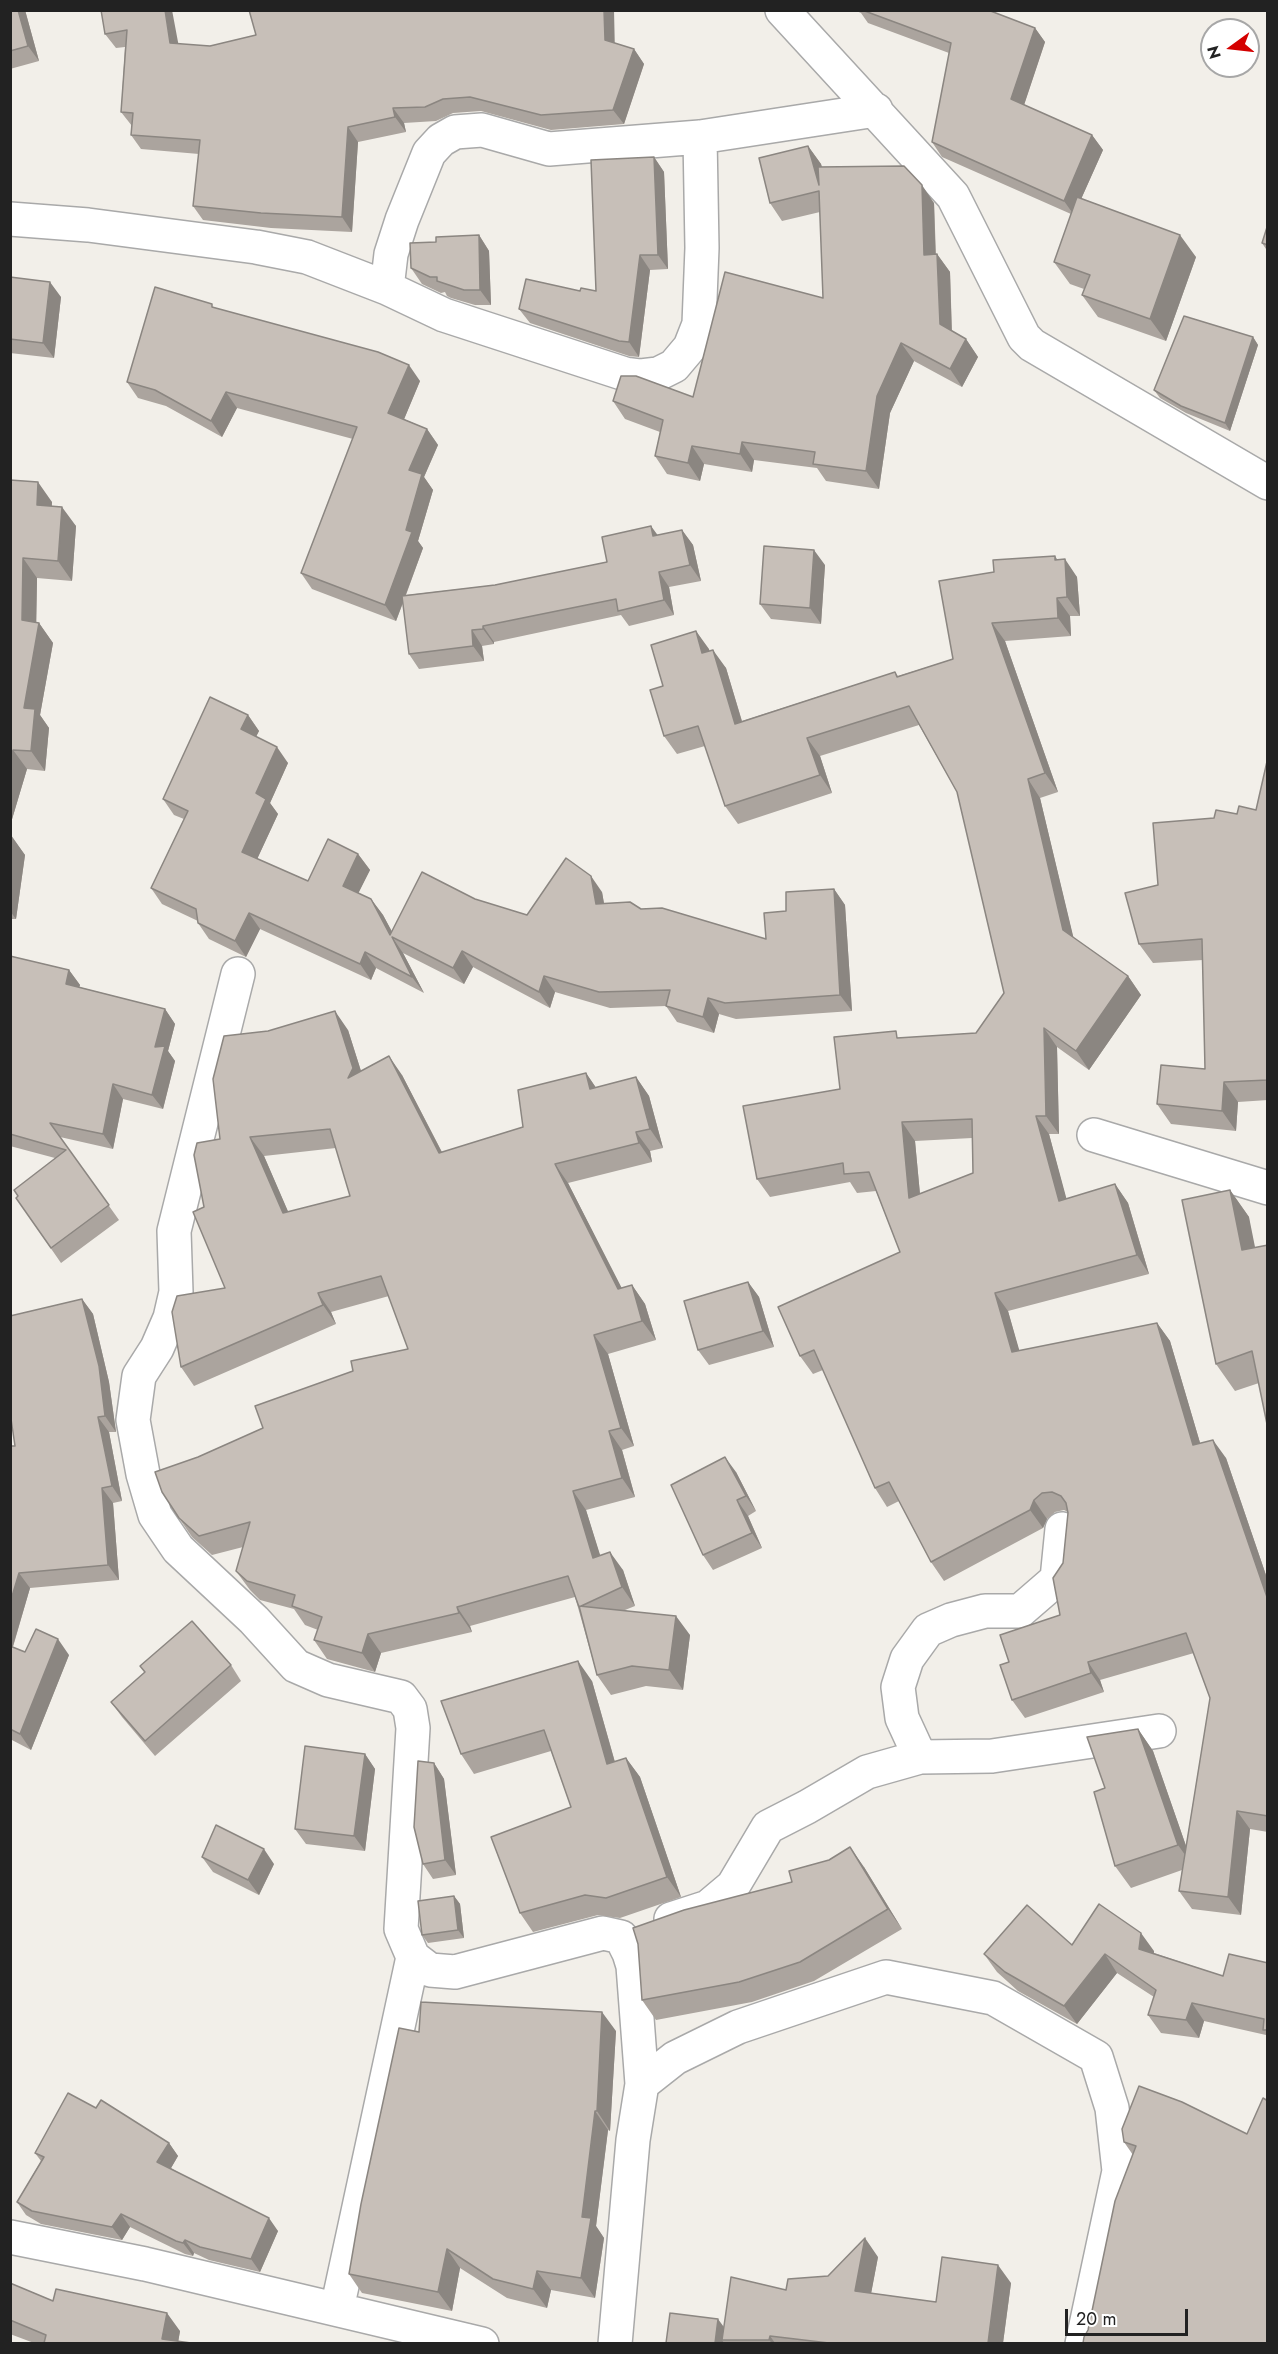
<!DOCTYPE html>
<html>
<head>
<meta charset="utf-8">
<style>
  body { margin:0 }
  #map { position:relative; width:1278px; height:2354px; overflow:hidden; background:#f2efe9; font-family:Jost,sans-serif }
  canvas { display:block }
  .frame { position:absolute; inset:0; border:12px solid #222; pointer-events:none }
  .north { position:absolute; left:1200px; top:18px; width:60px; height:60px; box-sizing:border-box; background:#fff; border:2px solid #a7a7a7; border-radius:50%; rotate:255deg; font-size:16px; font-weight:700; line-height:24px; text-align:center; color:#222 }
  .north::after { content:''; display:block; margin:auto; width:21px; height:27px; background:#d40000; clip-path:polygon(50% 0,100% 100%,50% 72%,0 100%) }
  .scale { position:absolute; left:1065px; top:2309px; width:123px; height:27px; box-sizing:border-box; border:3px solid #222; border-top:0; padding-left:8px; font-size:18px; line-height:21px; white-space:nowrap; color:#222; -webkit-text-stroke:4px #fff; paint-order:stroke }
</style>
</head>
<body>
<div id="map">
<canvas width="1278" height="2354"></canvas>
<div class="frame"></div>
<div class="north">N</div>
<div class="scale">20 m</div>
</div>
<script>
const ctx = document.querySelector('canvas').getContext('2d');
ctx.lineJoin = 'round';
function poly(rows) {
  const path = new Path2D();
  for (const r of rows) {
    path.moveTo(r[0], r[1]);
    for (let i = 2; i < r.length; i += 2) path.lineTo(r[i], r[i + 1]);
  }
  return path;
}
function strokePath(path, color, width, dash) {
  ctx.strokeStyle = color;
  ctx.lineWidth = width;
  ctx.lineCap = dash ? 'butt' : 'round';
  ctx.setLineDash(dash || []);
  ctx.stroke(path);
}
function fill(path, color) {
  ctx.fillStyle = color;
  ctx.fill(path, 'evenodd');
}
const street = poly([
  [782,10,953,196,1024,337,1032,345,1268,483],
  [10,219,88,225,256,247,307,257,387,288,444,315,625,374,641,376,658,374,674,366,690,347,699,324,702,248,700,137],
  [387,288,391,254,402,220,429,153,441,140,455,132,482,130,549,149,700,137,876,110],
  [238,974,174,1231,176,1292,170,1318,157,1348,139,1376,133,1420,143,1474,155,1515,178,1549,254,1620,296,1666,328,1680,401,1697,410,1709,413,1728,401,1929,413,1957,430,1970,455,1972,603,1933,621,1937,629,1953,633,1966,642,2084],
  [1094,1135,1268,1188],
  [920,1757,902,1718,898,1687,907,1659,928,1630,951,1620,985,1611,1020,1611,1057,1579,1062,1529],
  [671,1919,708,1907,733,1886,768,1827,807,1807,867,1772,920,1757,992,1756,1159,1731],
  [10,2237,145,2264,482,2344],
  [337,2309,413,1957],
  [615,2344,633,2140,642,2084,675,2058,738,2027,886,1977,993,1998,1096,2057,1112,2108,1119,2171,1082,2344]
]);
const wall = poly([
  [10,10,25,10,39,61,10,69],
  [101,10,178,44,210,46,615,43,634,49,644,64,624,124,551,130,481,111,453,113,436,121,404,123,406,132,358,142,352,232,271,228,203,220,193,206,199,154,141,149,131,135,132,126,121,112,125,47,116,48,105,34],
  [854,10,988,10,1035,28,1045,42,1024,105,1092,135,1103,150,1081,199,1196,257,1166,341,1098,317,1082,295,1084,289,1070,284,1054,262,1071,214,942,157,932,142,949,53,868,23,861,13],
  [808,146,821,164,822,167,934,203,936,254,937,254,950,272,952,331,966,339,978,357,962,387,914,361,890,413,879,489,826,481,817,468,754,460,752,472,704,464,700,481,667,474,655,456,660,432,625,419,613,401,693,397,823,298,820,212,782,221,770,203],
  [654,157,664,172,668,269,650,270,639,357,629,356,530,323,519,309,580,291,596,291],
  [1268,224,1268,252,1262,243],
  [479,235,489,251,491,305,475,305,451,298,447,296,445,292,441,293,422,284,411,268,436,242],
  [10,277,61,297,54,358,10,353],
  [215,308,420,381,404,419,427,429,438,445,424,477,433,490,418,541,423,548,406,595,495,585,607,562,657,535,682,530,693,545,701,581,669,587,674,615,629,626,621,615,494,642,494,644,482,646,484,661,419,669,409,654,403,603,396,621,312,589,301,573,353,439,237,408,222,437,166,406,138,398,127,382],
  [1253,337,1258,345,1230,431,1186,413,1160,398,1154,390],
  [10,480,52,502,52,506,76,526,72,581,37,578,36,623,39,623,53,643,40,715,49,728,45,771,27,769,10,826],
  [1057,559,1077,577,1080,616,1070,616,1071,636,1005,641,1058,792,1040,798,1073,937,1128,976,1141,995,1089,1070,1057,1047,1059,1134,1049,1134,1066,1199,1115,1184,1128,1203,1149,1274,1008,1311,1019,1351,1157,1323,1170,1341,1200,1443,1226,1458,1268,1581,1268,1832,1250,1829,1241,1915,1192,1909,1179,1891,1182,1870,1131,1888,1115,1866,1105,1788,1138,1729,1153,1751,1186,1846,1210,1698,1194,1653,1100,1680,1104,1692,1025,1718,1012,1700,1009,1662,1060,1615,1063,1563,1068,1512,1064,1510,1055,1512,1047,1519,1043,1528,944,1581,931,1562,899,1501,887,1507,875,1488,823,1370,813,1374,800,1356,900,1252,876,1191,857,1193,850,1182,770,1197,757,1179,840,1089,901,1038,976,1033,1004,993,957,792,919,725,820,756,832,793,738,824,725,806,705,746,677,754,664,736,663,686,696,631,709,651,726,668,742,721,895,672,898,676,953,659,994,572],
  [972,1138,973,1173,920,1194,915,1141],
  [825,565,821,624,771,619,760,604],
  [248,715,259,731,256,736,288,763,270,803,278,814,257,859,308,881,358,854,370,870,358,893,371,899,383,915,392,932,475,899,527,915,602,892,604,904,641,909,766,939,786,911,834,889,845,905,852,1011,736,1019,719,1014,714,1033,677,1022,666,1006,610,1008,555,992,550,1008,473,967,464,984,403,953,424,993,376,968,371,980,260,929,246,957,209,939,198,923,198,921,162,904,151,888,184,819,174,815,163,799],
  [1268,757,1268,1100,1238,1102,1236,1131,1171,1124,1157,1104,1205,1069,1203,960,1153,963,1139,944,1158,885,1214,818,1237,814,1256,810],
  [10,835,25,855,16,919,10,919],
  [10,956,69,970,80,985,79,987,165,1009,175,1024,168,1051,175,1061,163,1109,123,1099,113,1149,60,1137,119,1220,61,1263,16,1198,55,1158,10,1146],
  [348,1030,361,1071,402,1075,442,1152,523,1127,586,1073,596,1088,636,1077,649,1096,663,1148,650,1151,652,1162,568,1183,621,1288,632,1285,645,1304,656,1340,608,1354,634,1446,622,1450,635,1497,586,1510,600,1556,623,1570,635,1606,625,1610,690,1635,683,1690,646,1686,611,1695,597,1675,575,1597,470,1626,472,1632,381,1653,375,1672,327,1659,314,1640,318,1630,305,1625,294,1609,260,1600,250,1590,236,1571,243,1547,212,1555,192,1537,179,1518,198,1457,263,1428,353,1371,408,1349,389,1296,331,1312,336,1324,194,1386,181,1367,225,1288,204,1207,220,1139],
  [336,1148,350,1196,288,1212,264,1156],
  [1230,1190,1249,1217,1259,1383,1235,1391,1216,1364],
  [748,1282,759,1297,774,1347,709,1365,698,1350],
  [82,1299,93,1314,109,1382,116,1432,109,1432,122,1501,113,1503,119,1580,30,1588,13,1647,25,1652,69,1655,31,1750,10,1739,10,1446,15,1446],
  [736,1472,756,1511,748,1516,762,1548,713,1570,703,1555],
  [231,1665,241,1681,155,1756,122,1717,111,1702,145,1673,140,1666],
  [592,1681,615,1762,626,1758,640,1777,681,1897,620,1918,598,1915,533,1932,520,1913,571,1807,551,1751,474,1774,461,1754],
  [365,1754,375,1769,365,1851,306,1844,295,1829],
  [434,1763,444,1779,456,1875,433,1879,423,1864],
  [202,1857,274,1864,259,1895,213,1872],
  [864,1867,902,1929,814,1981,752,2002,656,2020,642,2000],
  [454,1896,460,1904,464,1938,428,1943,422,1935],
  [1072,1945,1154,1951,1154,1953,1223,1976,1268,1963,1268,2037,1266,2035,1204,2021,1199,2038,1161,2033,1148,2015,1154,1997,1117,1973,1077,2024,1018,1991,997,1972,984,1954],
  [616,2031,610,2131,608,2130,596,2226,604,2238,595,2298,551,2290,547,2308,507,2298,460,2268,452,2311,362,2293,349,2274,419,2032],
  [96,2108,169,2143,178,2156,171,2168,278,2231,260,2272,209,2260,194,2253,193,2256,185,2254,130,2227,122,2240,41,2224,26,2215,17,2202,41,2161,35,2153],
  [1247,2134,1268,2343,1088,2330,1133,2155,1124,2142],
  [878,2257,871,2293,936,2302,1011,2283,1003,2343,666,2343,724,2327,786,2290,828,2276],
  [10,2283,53,2301,180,2331,178,2342,191,2343,34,2343,10,2334]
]);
const shadedWall = poly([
  [18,10,25,10,39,61,28,46],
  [165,10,172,10,181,58,170,43],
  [604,10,614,10,615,54,605,40],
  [1035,28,1045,42,1021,114,1011,99],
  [634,49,644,64,624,124,613,110],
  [393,108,404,123,406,132,395,117],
  [348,127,358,142,352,232,342,217],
  [1092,135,1103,150,1074,215,1064,201],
  [808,146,821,164,831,202,819,185],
  [654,157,664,172,668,269,658,255],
  [922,185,934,203,936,273,924,255],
  [479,235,489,251,491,305,480,290],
  [1180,235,1196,257,1166,341,1150,319],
  [937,254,950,272,952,342,940,324],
  [640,255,650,270,639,357,629,342],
  [50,282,61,297,54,358,43,343],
  [1253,337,1258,345,1230,431,1225,423],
  [966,339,978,357,962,387,950,369],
  [901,343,914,361,890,413,879,489,866,471,877,396],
  [409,365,420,381,400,429,388,413],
  [226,392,237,408,222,437,211,421],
  [427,429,438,445,424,477,433,490,418,541,423,548,396,621,385,605,406,530,409,470],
  [742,442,754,460,752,472,740,454],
  [692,446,704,464,700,481,688,463],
  [38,482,52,502,50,525,37,505],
  [62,507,76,526,72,581,58,561],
  [651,526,662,541,653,536],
  [682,530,693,545,701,581,690,565],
  [814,550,825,565,821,624,810,608],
  [1055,556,1065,572,1065,559,1077,577,1080,616,1067,597,1055,560],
  [23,558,37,578,36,640,22,620],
  [659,572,669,587,674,615,664,600],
  [1057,598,1070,616,1071,636,1058,618],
  [39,623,53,643,40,715,49,728,45,771,31,751,24,708],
  [992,623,1005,641,1058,792,1045,773],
  [483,626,494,642,494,644,483,629],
  [472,630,482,646,484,661,473,646],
  [696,631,709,649,715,671,702,653],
  [713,650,726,668,748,742,735,724],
  [248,715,259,731,252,745,241,729],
  [807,738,820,756,832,793,820,775],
  [277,747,288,763,270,803,278,814,253,868,242,852,256,793],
  [13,750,27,769,10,826,10,757],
  [1028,779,1040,798,1076,948,1063,930],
  [11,835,25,855,16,919,10,911],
  [358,854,370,870,354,902,343,886],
  [591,876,602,892,607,920,596,904],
  [834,889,845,905,852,1011,840,995],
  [371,899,383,915,396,939,392,938],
  [249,913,260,929,246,957,235,941],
  [392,937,403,953,424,993,412,977],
  [462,951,473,967,464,984,453,968],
  [365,952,376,968,371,980,360,964],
  [69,970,80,985,76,998,66,984],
  [544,976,555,992,550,1008,539,992],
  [1128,976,1141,995,1089,1070,1076,1051],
  [708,998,719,1014,714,1033,703,1017],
  [165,1009,175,1024,168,1051,175,1061,163,1109,152,1095,155,1047],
  [335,1011,348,1030,366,1087,348,1078],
  [1044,1028,1057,1047,1059,1134,1046,1116],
  [389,1056,402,1075,452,1172,439,1153],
  [586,1073,599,1092,590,1089],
  [636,1077,649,1096,663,1148,650,1129],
  [1224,1082,1238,1102,1236,1131,1222,1111],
  [113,1084,123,1099,113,1149,103,1134],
  [1036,1116,1049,1134,1072,1219,1059,1201],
  [902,1122,915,1141,922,1216,909,1198],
  [636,1132,650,1151,652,1162,639,1143],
  [250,1137,264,1156,297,1232,283,1213],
  [555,1164,568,1183,632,1308,618,1289],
  [1115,1184,1128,1203,1149,1274,1137,1255],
  [1230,1190,1249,1217,1261,1277,1242,1250],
  [748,1282,759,1297,774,1347,763,1331],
  [632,1285,645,1304,656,1340,642,1321],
  [318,1293,331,1312,336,1324,323,1305],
  [995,1293,1008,1311,1025,1370,1012,1352],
  [82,1299,93,1314,109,1382,116,1432,105,1416],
  [1157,1323,1170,1341,1206,1463,1193,1445],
  [594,1335,608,1354,634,1446,621,1428],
  [98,1417,109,1432,122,1501,112,1486],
  [609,1431,622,1450,635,1497,622,1478],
  [1213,1440,1226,1458,1268,1581,1268,1600],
  [725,1457,736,1472,756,1511,746,1496],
  [102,1488,113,1503,119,1580,108,1565],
  [573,1491,586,1510,607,1577,593,1558],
  [737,1500,748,1516,762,1548,752,1533],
  [1034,1500,1047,1519,1043,1528,1030,1510],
  [610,1552,623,1570,635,1606,622,1587],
  [19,1573,30,1588,10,1656,10,1603],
  [457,1607,470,1626,472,1632,459,1613],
  [676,1616,690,1635,683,1690,669,1670],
  [368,1634,381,1653,375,1672,362,1653],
  [58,1639,69,1655,31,1750,20,1734],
  [578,1661,592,1681,621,1784,607,1764],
  [1088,1662,1100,1680,1104,1692,1091,1673],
  [1138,1729,1153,1751,1193,1866,1178,1845],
  [365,1754,375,1769,365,1851,354,1836],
  [626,1758,640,1777,681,1897,667,1877],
  [434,1763,444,1779,456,1875,445,1860],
  [1237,1811,1250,1829,1241,1915,1228,1897],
  [850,1847,864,1867,902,1929,888,1909],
  [264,1849,274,1864,259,1895,248,1880],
  [454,1896,460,1904,464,1938,458,1930],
  [1141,1933,1154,1951,1152,1967,1139,1949],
  [1105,1954,1117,1973,1077,2024,1064,2006],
  [1192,2003,1204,2021,1199,2038,1186,2020],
  [602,2012,616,2031,610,2131,597,2111],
  [595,2111,608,2130,596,2226,604,2238,595,2298,581,2278,582,2217],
  [169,2143,178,2156,167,2175,157,2162],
  [121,2214,130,2227,122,2240,112,2227],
  [269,2218,278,2231,260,2272,251,2259],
  [865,2238,878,2257,868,2310,855,2291],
  [185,2240,194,2253,193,2256,183,2243],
  [447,2249,460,2268,452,2311,438,2292],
  [998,2265,1011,2283,1003,2343,988,2343],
  [537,2271,551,2290,547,2308,533,2289],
  [167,2313,180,2331,178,2343,162,2339],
  [718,2319,729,2334,722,2340,724,2343,715,2343],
  [770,2336,775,2343,772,2343,769,2340]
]);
const building = poly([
  [10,10,18,10,28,46,10,51,10,10],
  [101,10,165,10,170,43,210,46,256,35,249,10,604,10,605,40,634,49,613,110,541,115,470,97,443,99,425,107,393,108,395,117,348,127,342,217,261,213,193,206,200,140,131,135,133,113,121,112,127,30,105,34,101,10],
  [862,10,988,10,1035,28,1011,99,1092,135,1064,201,932,142,951,43,862,10],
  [808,146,819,185,818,167,904,166,922,185,924,255,937,254,940,324,966,339,950,369,901,343,877,396,866,471,813,464,815,452,742,442,740,454,692,446,688,463,655,456,663,420,613,401,621,376,636,376,693,397,725,272,823,298,819,191,770,203,759,158,808,146],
  [654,157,658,255,640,255,629,342,619,341,519,309,526,279,580,291,581,288,596,291,591,160,654,157],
  [1077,197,1180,235,1150,319,1082,295,1090,275,1054,262,1077,197],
  [1268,224,1268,245,1262,243,1268,224],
  [479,235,480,290,464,290,437,281,437,277,430,277,411,268,410,243,436,242,436,237,479,235],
  [10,277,50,282,43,343,10,339,10,277],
  [155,287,212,304,212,307,378,352,409,365,388,413,427,429,409,470,422,474,406,530,412,532,385,605,301,573,357,427,226,392,211,421,155,390,127,382,155,287],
  [1184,316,1253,337,1225,423,1181,406,1154,390,1184,316],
  [10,480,38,482,37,505,62,507,58,561,23,558,22,620,39,623,24,708,35,709,31,751,13,750,10,757,10,480],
  [651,526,653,536,682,530,690,565,659,572,664,600,618,611,616,599,483,626,483,629,472,630,473,646,409,654,402,596,495,585,607,562,602,537,651,526],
  [764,546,814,550,810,608,760,604,764,546],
  [1055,556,1055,560,1065,559,1067,597,1057,598,1058,618,992,623,1045,773,1028,779,1063,930,1128,976,1076,1051,1044,1028,1046,1116,1036,1116,1059,1201,1115,1184,1137,1255,995,1293,1012,1352,1157,1323,1193,1445,1213,1440,1268,1600,1268,1816,1237,1811,1228,1897,1179,1891,1210,1698,1186,1633,1088,1662,1091,1673,1012,1700,1000,1665,1009,1662,1000,1635,1060,1615,1053,1578,1063,1563,1068,1513,1066,1503,1061,1496,1052,1492,1042,1493,1034,1500,1030,1510,931,1562,889,1482,875,1488,814,1350,800,1356,778,1307,900,1252,869,1172,844,1174,843,1163,757,1179,743,1106,840,1089,834,1037,896,1031,897,1038,976,1033,1004,993,957,792,909,706,807,738,820,775,725,806,698,726,664,736,650,690,663,686,651,645,696,631,702,653,713,650,735,724,895,672,897,677,953,659,939,581,994,572,993,560,1055,556],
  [972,1119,973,1173,909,1198,902,1122,972,1119],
  [210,697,248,715,241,729,277,747,256,793,266,799,242,852,308,881,328,839,358,854,343,886,371,899,390,935,422,872,475,899,527,915,566,858,591,876,596,904,630,902,641,909,662,908,766,939,764,913,786,911,786,892,834,889,840,995,725,1003,708,998,703,1017,666,1006,670,990,599,992,544,976,539,992,462,951,453,968,392,937,412,977,365,952,360,964,249,913,235,941,198,923,196,909,151,888,188,811,163,799,210,697],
  [1268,757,1268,1080,1224,1082,1222,1111,1157,1104,1161,1065,1205,1069,1202,939,1139,944,1125,893,1158,885,1153,823,1214,818,1216,810,1237,814,1239,806,1256,810,1268,757],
  [10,956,69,970,66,984,165,1009,155,1047,165,1046,152,1095,113,1084,103,1134,50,1123,109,1205,51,1248,16,1198,18,1196,14,1190,66,1150,10,1134,10,956],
  [335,1011,353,1068,348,1078,389,1056,439,1153,523,1127,518,1090,586,1073,590,1089,636,1077,650,1129,636,1132,639,1143,555,1164,618,1289,632,1285,642,1321,594,1335,621,1428,609,1431,622,1478,573,1491,593,1558,610,1552,622,1587,579,1607,568,1576,457,1607,459,1613,368,1634,362,1653,314,1640,322,1617,292,1606,295,1595,247,1581,236,1571,250,1522,199,1536,179,1518,162,1492,155,1472,198,1457,263,1428,255,1406,353,1371,351,1361,408,1349,381,1276,318,1293,323,1305,181,1367,172,1312,177,1296,225,1288,193,1212,204,1207,194,1155,197,1143,220,1139,213,1079,224,1036,268,1031,335,1011],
  [330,1129,350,1196,283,1213,250,1137,330,1129],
  [1230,1190,1242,1250,1268,1245,1268,1429,1252,1351,1216,1364,1182,1200,1230,1190],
  [748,1282,763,1331,698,1350,684,1301,748,1282],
  [82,1299,99,1366,105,1416,98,1417,112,1486,102,1488,108,1565,19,1573,10,1603,10,1446,15,1446,10,1412,10,1316,82,1299],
  [725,1457,746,1496,737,1500,752,1533,703,1555,671,1485,725,1457],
  [579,1606,676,1616,669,1670,632,1666,597,1675,579,1606],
  [192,1621,231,1665,145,1741,111,1702,145,1672,140,1666,192,1621],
  [36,1629,58,1639,20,1734,10,1729,10,1646,25,1652,36,1629],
  [578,1661,607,1764,626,1758,667,1877,606,1898,585,1895,520,1913,491,1837,571,1807,544,1730,461,1754,441,1701,578,1661],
  [1138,1729,1178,1845,1115,1866,1094,1792,1105,1788,1087,1737,1138,1729],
  [305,1746,365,1754,354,1836,295,1829,305,1746],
  [418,1761,434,1763,445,1860,423,1864,414,1827,418,1761],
  [216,1825,264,1849,248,1880,202,1857,216,1825],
  [850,1847,888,1909,800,1962,739,1982,642,2000,638,1944,633,1928,684,1910,792,1882,789,1871,829,1860,850,1847],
  [454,1896,458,1930,422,1935,418,1901,454,1896],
  [1099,1904,1141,1933,1139,1949,1223,1976,1229,1954,1268,1963,1268,2030,1263,2030,1264,2019,1192,2003,1186,2020,1148,2015,1156,1990,1105,1954,1064,2006,1005,1972,984,1954,1027,1905,1072,1945,1099,1904],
  [421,2002,602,2012,597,2111,595,2111,582,2217,591,2218,581,2278,537,2271,533,2289,493,2279,447,2249,438,2292,349,2274,361,2204,399,2028,419,2032,421,2002],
  [1139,2086,1182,2102,1247,2134,1263,2098,1268,2101,1268,2343,1083,2343,1084,2337,1088,2330,1115,2201,1136,2146,1124,2142,1122,2129,1139,2086],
  [68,2093,96,2108,101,2100,169,2143,157,2162,269,2218,251,2259,200,2247,185,2240,183,2243,176,2241,121,2214,112,2227,32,2211,17,2202,44,2157,35,2153,68,2093],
  [865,2238,855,2291,936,2302,942,2257,998,2265,988,2343,829,2343,770,2336,769,2340,722,2340,731,2277,786,2290,788,2279,828,2276,865,2238],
  [10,2283,53,2301,56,2289,167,2313,162,2339,191,2343,44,2343,46,2335,10,2320,10,2283],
  [670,2313,718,2319,715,2343,666,2343,670,2313]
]);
strokePath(street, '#a9a9a9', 36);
strokePath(street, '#fff', 33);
fill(wall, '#aba49e');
fill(shadedWall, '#8b8681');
fill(building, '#c7bfb8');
strokePath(building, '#8b8681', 1.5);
</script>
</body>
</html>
